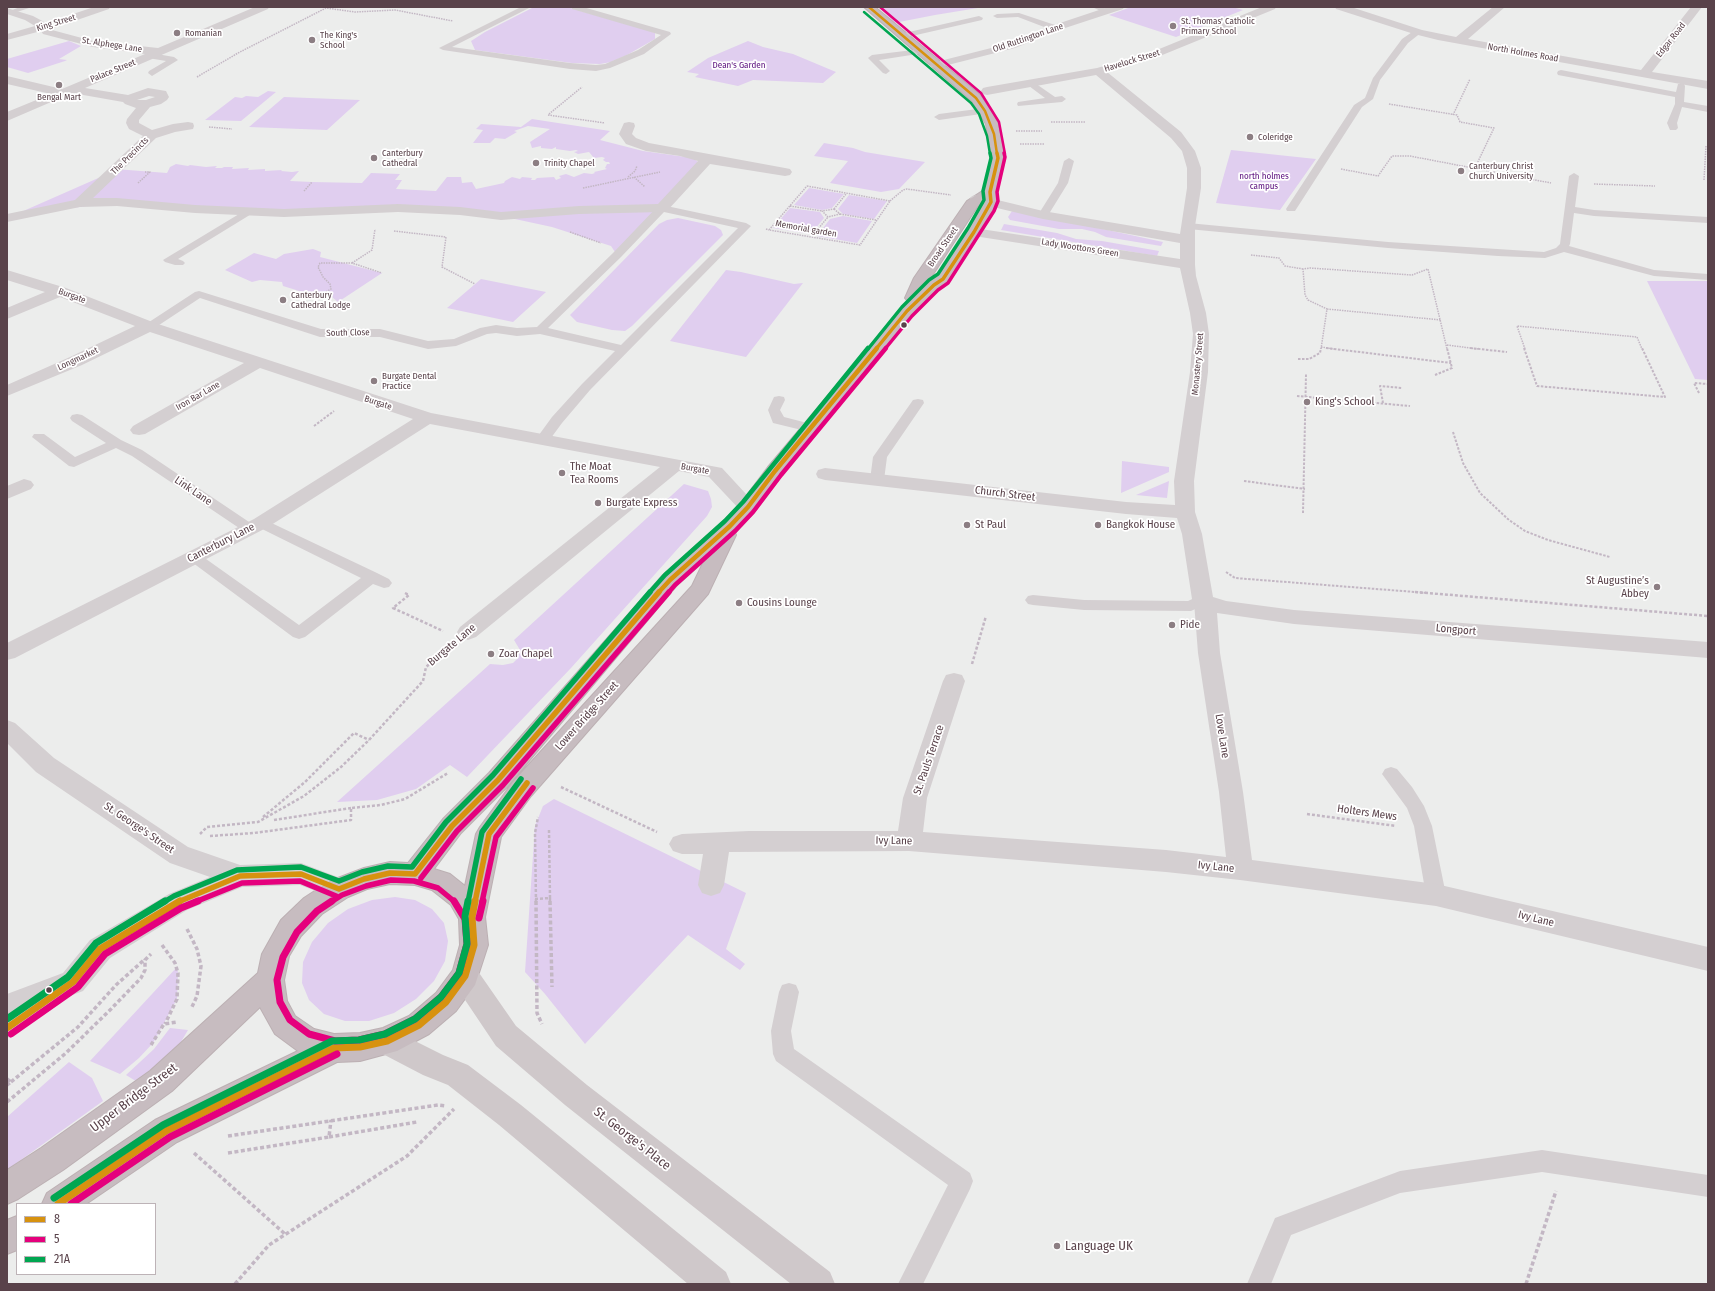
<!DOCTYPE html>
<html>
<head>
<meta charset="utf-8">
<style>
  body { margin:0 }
  #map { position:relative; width:1715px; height:1291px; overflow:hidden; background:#ecedec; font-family:"Fira Sans Condensed",sans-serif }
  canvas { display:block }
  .frame { position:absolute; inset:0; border:8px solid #59424a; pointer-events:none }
  .legend { position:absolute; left:16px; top:1203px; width:140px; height:72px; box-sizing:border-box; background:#fff; border:1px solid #bdb3b7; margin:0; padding:5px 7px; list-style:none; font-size:12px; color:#59424a }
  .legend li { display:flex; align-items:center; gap:8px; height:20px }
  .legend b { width:20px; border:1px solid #bdb3b7 }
</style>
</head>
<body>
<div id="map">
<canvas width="1715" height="1291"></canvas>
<div class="frame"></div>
<ul class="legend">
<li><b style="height:5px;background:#d7920f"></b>8</li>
<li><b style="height:5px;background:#e5007d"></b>5</li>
<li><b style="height:5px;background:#00a651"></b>21A</li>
</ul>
</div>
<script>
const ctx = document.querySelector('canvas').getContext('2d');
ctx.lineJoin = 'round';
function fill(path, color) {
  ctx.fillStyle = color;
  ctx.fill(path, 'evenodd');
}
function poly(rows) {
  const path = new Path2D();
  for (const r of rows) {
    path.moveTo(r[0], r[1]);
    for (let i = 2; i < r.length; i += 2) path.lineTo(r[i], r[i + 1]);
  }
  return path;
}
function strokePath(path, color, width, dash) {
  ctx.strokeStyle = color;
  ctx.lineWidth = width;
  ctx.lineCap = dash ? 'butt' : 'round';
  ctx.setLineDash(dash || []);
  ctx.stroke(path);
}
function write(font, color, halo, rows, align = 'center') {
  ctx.font = font + ' "Fira Sans Condensed",sans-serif';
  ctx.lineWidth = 3.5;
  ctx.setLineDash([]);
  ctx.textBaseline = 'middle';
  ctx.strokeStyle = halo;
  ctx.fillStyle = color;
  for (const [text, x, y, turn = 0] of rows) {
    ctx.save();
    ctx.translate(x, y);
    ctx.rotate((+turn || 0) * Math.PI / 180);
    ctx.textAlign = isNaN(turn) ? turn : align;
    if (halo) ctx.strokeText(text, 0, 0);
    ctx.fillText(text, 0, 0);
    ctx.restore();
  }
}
const green = poly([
  [534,7,567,7,650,31,655,33,655,39,627,55,611,62,600,64,572,63,475,50,471,41,485,32],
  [880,7,984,7,935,15,894,23],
  [1131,7,1232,7,1243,10,1176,37,1109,15],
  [69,41,81,46,59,59,67,60,65,61,28,73,7,67,7,59],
  [748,41,763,47,793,54,836,72,823,83,753,80,738,86,695,77,699,74,687,72,708,58],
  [268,91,276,92,241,121,205,120,235,97,242,98,246,96,258,97],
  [284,97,360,100,327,130,249,127],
  [532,119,610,131,600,140,643,151,693,158,702,165,617,255,611,246,552,227,501,216,398,208,284,213,117,202,12,216,112,172,115,169,167,173,170,167,176,164,188,166,190,165,206,167,217,166,215,168,222,168,224,167,233,167,232,169,249,168,248,170,265,169,265,171,282,170,281,171,292,172,299,171,290,181,312,182,362,183,371,173,400,174,395,180,402,180,396,189,436,191,447,177,461,177,462,183,472,182,476,189,504,183,505,181,512,177,520,179,522,177,532,178,531,180,535,180,537,178,554,177,556,180,561,178,559,176,566,174,574,177,584,173,592,174,595,173,594,172,607,169,605,168,607,164,610,164,609,162,606,162,603,160,605,158,602,157,594,158,589,152,578,154,574,152,578,151,576,150,570,151,556,149,556,147,552,149,541,148,541,146,532,148,530,142,550,129,528,126,514,131,517,132,505,139,495,138,490,143,473,143,483,130,476,129,481,124,521,127],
  [824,143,853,148,865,152,925,162,899,189,881,192,830,183,848,161,814,156],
  [1231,150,1316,159,1280,210,1216,203],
  [809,188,844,194,832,208,822,210,794,205],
  [849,195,887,201,874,219,843,214,838,209],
  [790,208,820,212,824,218,811,234,773,228],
  [1012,211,1089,226,1163,242,1161,246,1106,237,1095,232,1082,229,1059,229,1010,220,1008,217],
  [843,216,872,221,857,243,817,236,830,219],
  [678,218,715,226,721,230,723,235,632,326,625,331,612,330,577,322,570,315,574,311,659,224,667,220],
  [1004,224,1057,233,1076,239,1102,241,1159,251,1157,256,1001,230],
  [313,249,321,252,320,257,382,273,338,302,326,292,309,294,283,286,282,282,260,280,252,282,225,270,254,253,276,259,284,254],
  [726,270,741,272,794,284,803,283,746,357,670,341],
  [481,279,546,292,513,322,447,308],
  [1647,281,1708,281,1708,380,1695,379],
  [1122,461,1169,467,1169,472,1121,493],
  [1169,481,1167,498,1136,495],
  [684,484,708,491,711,499,712,507,707,516,571,668,467,777,450,765,416,789,377,800,337,802,490,664,503,665,513,663,518,658,520,650,514,640],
  [554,799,746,893,726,949,745,964,740,970,688,935,585,1044,545,994,525,972,535,826,543,806],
  [395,897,415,900,432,909,444,923,448,941,445,961,434,981,416,999,394,1013,369,1021,345,1021,324,1014,309,1000,302,983,303,962,312,942,328,923,348,909,372,900],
  [177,967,178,973,177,999,153,1043,139,1058,120,1074,90,1061],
  [170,1028,188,1030,175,1052,139,1083,126,1075,154,1049],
  [69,1062,92,1078,103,1101,7,1170,7,1117]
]);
const pathFar3 = poly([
  [197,77,238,53,326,8,355,12,395,10,453,21],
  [1389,104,1457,115,1460,122,1494,128,1475,168],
  [549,114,582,87],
  [548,115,605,123],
  [1453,115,1470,79],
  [1051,122,1086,122],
  [209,127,232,129],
  [1016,131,1042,131],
  [1020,144,1044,144],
  [1341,169,1378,176,1392,156,1410,156,1551,183],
  [628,177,635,171,637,166],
  [634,177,645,187],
  [1704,180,1706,146],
  [138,183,150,172,145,172],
  [1594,184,1655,186],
  [807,186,890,201,860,245,769,230,807,186],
  [583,188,660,172],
  [304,191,312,182],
  [890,201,903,190,907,189,951,195],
  [790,206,822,211],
  [834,209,840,214,828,217,822,211,834,209],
  [834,209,846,194],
  [840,214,876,220],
  [766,229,769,230],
  [394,231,446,237,442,267,475,284],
  [570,232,601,243],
  [812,236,828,217],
  [1251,255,1279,258,1285,266,1303,269],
  [352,263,372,250,375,229],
  [326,292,331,289,330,284,323,277,318,267,320,263,352,263,382,273],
  [1327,309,1441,320],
  [1447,345,1478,349],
  [1321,347,1334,349],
  [1321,349,1327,309,1308,300,1305,295,1303,269,1310,268,1412,275,1428,269,1447,349],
  [1525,349,1517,326,1637,337,1642,349]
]);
const pathFar2 = poly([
  [1326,348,1451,363],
  [1470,348,1507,352],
  [1524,348,1537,386,1665,397,1642,348],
  [1298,359,1309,359,1320,353,1321,348],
  [1435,375,1452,368,1447,348],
  [1699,393,1694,383,1708,384],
  [1297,396,1410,406],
  [1383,403,1380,386,1402,388],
  [314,426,334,411],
  [1453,432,1463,463,1480,493,1509,520,1525,531,1548,540,1610,557],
  [1244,481,1305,489],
  [1303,513,1306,374],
  [1226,572,1235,578,1428,593]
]);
const pathFar1 = poly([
  [1415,592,1708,616],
  [405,593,409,595,393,608,443,631],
  [972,664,986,616],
  [561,787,657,832],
  [1307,814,1396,826],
  [263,817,305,782,354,733,369,740],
  [274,820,351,808],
  [200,834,207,827,258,822,304,796,341,767,369,740,423,681,426,667,449,647],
  [210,836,254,833,351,820,351,808,381,805,405,799,448,773],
  [550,898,550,902],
  [535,899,550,898,549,830],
  [536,902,535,833,538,817]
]);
const path = poly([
  [536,901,537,1013,542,1024],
  [550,901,552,987],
  [187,929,197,949,201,966,197,996,191,1009],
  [162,945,175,963,178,973,177,999,165,1024],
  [151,1045,164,1024,177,1022],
  [7,1079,11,1082,7,1085],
  [11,1082,78,1027,116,985,144,960],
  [7,1102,66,1053,111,1009,141,978,145,970,145,960,151,954],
  [228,1136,438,1105,446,1106],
  [329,1137,417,1122],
  [194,1153,285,1234],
  [228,1153,329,1137,331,1120],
  [235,1284,269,1245,407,1156,454,1109],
  [1526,1284,1556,1191]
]);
const lane = poly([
  [20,7,32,7,11,14,7,12,20,7],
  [521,7,531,7,452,47,570,63,596,65,605,64,638,50,661,35,572,9,571,7,583,7,670,32,671,34,644,54,610,68,596,71,570,69,443,50,439,48,521,7],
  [1092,7,1102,7,1109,11,1105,13,1092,7],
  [1019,13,1058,26,1059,28,1058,30,1052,30,1018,17,997,18,993,16,997,14,1019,13],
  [979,16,983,18,982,20,903,38,899,36,900,34,979,16],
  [1415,30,1421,30,1422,32,1408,43,1380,80,1373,99,1362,107,1295,211,1287,211,1286,209,1354,105,1365,98,1373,78,1402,39,1415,30],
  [921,49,925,51,924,53,879,60,890,71,886,74,883,73,868,58,872,55,921,49],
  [151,53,174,57,178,60,152,76,148,73,149,71,166,61,148,58,147,56,151,53],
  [1561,70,1676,92,1678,84,1684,84,1685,86,1684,102,1708,106,1708,112,1682,107,1677,123,1678,128,1676,130,1670,130,1667,123,1675,104,1675,97,1558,75,1557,73,1558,71,1561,70],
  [1032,81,1055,97,1062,96,1066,99,1062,102,1018,106,1017,104,1018,102,1045,98,1029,86,1028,84,1029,82,1032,81],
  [985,108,988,109,990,111,988,113,939,120,934,117,939,114,985,108],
  [1069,158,1074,161,1068,183,1047,217,1039,217,1038,215,1058,183,1064,161,1069,158],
  [1574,173,1579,176,1575,207,1594,210,1708,217,1708,223,1594,216,1574,213,1570,244,1569,246,1654,270,1708,274,1708,280,1654,276,1564,252,1545,258,1498,256,1388,248,1188,229,1183,226,1188,223,1388,242,1544,252,1556,248,1560,244,1569,176,1574,173],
  [662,205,746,223,751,226,590,390,562,423,548,442,543,443,538,442,536,439,552,417,582,384,615,351,540,334,517,336,496,333,487,334,456,346,428,349,380,337,320,337,200,298,153,329,145,329,143,326,195,292,199,291,321,329,380,329,428,341,454,339,480,328,496,325,517,328,537,327,613,253,658,206,662,205],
  [664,212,738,228,621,345,548,328,621,257,664,212],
  [249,208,254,211,253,213,178,259,183,261,185,263,183,265,175,265,165,262,163,260,249,208],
  [779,396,784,397,785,400,780,410,784,417,815,425,817,428,815,431,810,432,773,423,768,410,774,397,779,396],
  [918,399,923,400,924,403,887,457,884,480,882,483,877,484,872,483,870,480,873,457,913,400,918,399],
  [77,414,82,415,121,440,142,450,255,526,257,529,255,532,250,534,245,532,132,456,116,448,74,467,69,466,32,437,34,434,44,434,75,457,106,443,72,421,70,418,72,415,77,414],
  [261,518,377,573,389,579,392,583,389,587,384,588,373,584,305,637,299,639,293,637,189,560,187,557,189,554,194,552,199,554,299,625,361,578,256,526,254,523,256,520,261,518],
  [1203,594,1208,595,1211,599,1208,603,1191,611,1084,610,1033,605,1028,604,1025,600,1028,596,1033,595,1084,600,1188,601,1203,594],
  [1391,767,1397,769,1412,787,1424,806,1432,826,1446,895,1443,901,1436,903,1429,901,1426,895,1414,826,1407,808,1382,774,1385,769,1391,767],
  [789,983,796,985,799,992,791,1031,794,1049,970,1173,973,1181,970,1189,923,1284,898,1284,948,1185,776,1061,773,1054,771,1031,779,992,782,985,789,983],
  [50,989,57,991,60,998,57,1005,14,1035,7,1038,7,1016,43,991,50,989],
  [1542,1150,1708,1175,1708,1197,1542,1172,1400,1193,1291,1235,1271,1284,1247,1284,1275,1218,1400,1171,1542,1150]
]);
const street = poly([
  [94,7,110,7,109,9,51,29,52,30,93,41,158,48,255,7,269,7,268,9,85,88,128,95,148,88,166,91,169,97,167,100,161,104,150,107,139,120,139,123,152,130,173,124,188,122,193,123,194,126,193,129,175,132,156,138,93,198,117,198,195,205,284,209,398,204,460,207,501,212,579,206,658,204,698,161,680,156,646,151,626,144,619,134,624,123,629,122,634,123,635,126,632,134,636,138,649,143,785,168,790,169,792,172,790,175,785,176,710,164,667,211,662,212,579,214,501,220,460,215,398,212,284,217,195,213,117,206,80,207,7,222,7,214,75,200,143,136,129,129,126,123,127,119,136,108,125,104,123,102,72,93,7,121,7,112,51,94,7,84,7,76,62,89,145,54,93,47,43,34,41,31,7,40,7,34,35,26,25,20,7,14,7,8,33,16,46,23,94,7],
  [149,96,155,97,146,100,137,100,149,96],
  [1108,7,1124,7,1123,9,1059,30,1015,48,936,68,932,67,930,65,932,63,1007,44,1051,26,1108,7],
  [1262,7,1276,7,1275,9,1155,58,1107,72,1181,132,1195,151,1201,168,1201,188,1195,226,1195,265,1196,276,1206,313,1209,334,1208,372,1194,481,1195,512,1202,534,1213,597,1226,601,1294,610,1708,642,1708,658,1294,624,1217,613,1220,653,1243,792,1252,860,1436,884,1708,947,1708,971,1436,906,1240,880,1166,872,909,851,729,852,724,885,720,893,711,896,702,893,698,885,703,854,682,854,673,851,669,844,673,837,682,834,749,831,898,831,903,798,943,681,946,675,954,673,962,675,965,681,927,798,923,832,1166,850,1226,857,1219,792,1198,653,1194,602,1192,599,1182,534,1177,518,1126,514,825,480,818,478,816,474,818,470,825,468,1126,502,1175,505,1174,481,1190,372,1193,334,1190,313,1180,268,974,236,969,235,967,232,969,229,974,228,1180,259,1180,243,1043,219,972,202,970,199,972,196,977,195,1043,211,1180,234,1187,188,1187,168,1182,151,1171,138,1096,75,987,95,983,94,981,91,983,88,987,87,1097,68,1147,54,1262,7],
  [1335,7,1351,7,1422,30,1456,37,1493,7,1505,7,1468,39,1641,70,1691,7,1702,7,1652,72,1708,81,1708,89,1438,40,1414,34,1336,9,1335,7],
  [7,270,66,288,155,323,431,413,722,468,758,507,755,511,748,513,741,511,709,477,679,471,476,637,468,640,460,637,457,632,460,627,660,467,430,424,268,527,15,658,7,660,7,643,254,519,413,419,260,368,145,434,139,435,133,434,130,430,133,426,244,363,150,332,82,365,7,396,7,385,70,357,135,326,60,297,7,319,7,308,45,292,7,280,7,270],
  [24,479,31,481,34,485,31,489,7,499,7,486,24,479],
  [7,720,15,723,54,758,188,847,240,865,301,863,348,881,352,889,348,897,339,900,300,885,242,887,187,910,110,958,83,991,7,1020,7,994,63,973,90,940,169,894,210,877,170,863,36,772,7,743,7,720]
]);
const primary = poly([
  [465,964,475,967,516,1026,587,1085,830,1272,835,1284,791,1284,565,1105,496,1046,455,985,451,976,455,967,465,964],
  [387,1027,443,1055,468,1065,521,1105,726,1272,731,1284,688,1284,499,1125,448,1085,423,1075,377,1051,372,1041,377,1031,387,1027]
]);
const highway = poly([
  [864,7,875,7,980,95,991,111,998,124,1005,158,997,192,998,200,995,208,948,282,940,288,913,314,782,475,755,511,735,533,736,535,708,594,531,796,501,837,485,917,488,945,475,985,456,1011,429,1034,397,1051,360,1061,337,1062,177,1142,86,1204,42,1204,47,1193,155,1120,298,1051,275,1034,260,1007,172,1091,63,1170,18,1199,7,1204,7,1170,41,1148,150,1071,258,973,262,954,281,920,304,898,330,881,364,868,390,862,408,863,443,819,489,773,663,575,723,522,741,503,768,467,908,301,905,298,914,278,967,201,984,190,991,158,986,124,972,101,864,7],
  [983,202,981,208,937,276,928,282,977,207,983,202],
  [704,561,692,586,513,782,480,827,476,834,465,886,450,874,434,869,461,833,507,787,677,585,704,561],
  [390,884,415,885,432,890,451,905,459,919,460,945,453,970,436,993,409,1016,383,1028,360,1033,334,1034,314,1029,295,1016,287,1001,284,980,289,956,301,936,322,914,348,897,367,889,390,884],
  [17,1216,17,1250,7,1254,7,1220,17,1216]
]);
const bus1Far4 = poly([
  [869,7,976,98,985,111,994,134,997,154]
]);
const bus1Far3 = poly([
  [876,349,907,311,934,285,943,279,974,232,991,202,990,192,998,158,997,153]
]);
const bus1Far2 = poly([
  [658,593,670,580,730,526,748,507,775,471,877,348]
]);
const bus1Far1 = poly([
  [178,902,240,876,301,874,339,889,364,879,390,873,415,874,452,826,498,780,659,592],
  [475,902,489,834,527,783]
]);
const bus1 = poly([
  [7,1028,73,982,100,949,180,901],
  [58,1204,166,1131,334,1048,360,1047,387,1041,419,1025,446,1002,465,976,474,945,472,917,475,901]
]);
const bus2Far4 = poly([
  [880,7,981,93,999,122,1005,154]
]);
const bus2Far3 = poly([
  [885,349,912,316,938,290,948,283,994,211,998,201,997,192,1005,157,1004,153]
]);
const bus2Far2 = poly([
  [668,593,675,585,735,531,753,512,781,475,886,348]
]);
const bus2Far1 = poly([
  [421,878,457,831,503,785,669,592],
  [195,902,242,883,300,881,336,896],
  [331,902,342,895,366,886,391,880,414,881,438,888,455,902],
  [482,902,496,837,533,788]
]);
const bus2 = poly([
  [332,901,317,911,297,932,283,957,277,980,280,1002,290,1020,309,1034,335,1041,359,1040,385,1034,415,1019,441,997,459,973,467,944,465,919,454,901],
  [479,918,483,901],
  [11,1034,78,987,105,954,181,908,198,901],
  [71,1204,170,1137,337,1054]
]);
const bus3Far4 = poly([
  [864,12,971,103,979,114,987,136,990,154]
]);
const bus3Far3 = poly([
  [868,349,902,307,929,280,938,274,968,228,984,200,983,191,991,158,990,153]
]);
const bus3Far2 = poly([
  [649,593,665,575,725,521,743,502,868,348]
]);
const bus3Far1 = poly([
  [164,902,174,896,237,870,301,867,339,881,362,872,388,866,412,867,446,822,493,775,650,592],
  [468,902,482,832,521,779]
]);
const bus3 = poly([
  [7,1019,68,977,96,943,165,901],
  [54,1198,163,1125,332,1041,359,1040,385,1034,415,1019,441,997,459,973,467,944,465,916,468,901]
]);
const markers = [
  [1173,26,4,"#8c7e83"],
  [177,33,4,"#8c7e83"],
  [312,40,4,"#8c7e83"],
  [59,85,4,"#8c7e83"],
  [1250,137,4,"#8c7e83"],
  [374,158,4,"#8c7e83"],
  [536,163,4,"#8c7e83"],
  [1461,171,4,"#8c7e83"],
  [283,300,4,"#8c7e83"],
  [904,325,3.5,"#59424a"],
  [374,381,4,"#8c7e83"],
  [1307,402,4,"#8c7e83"],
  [562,473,4,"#8c7e83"],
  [598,503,4,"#8c7e83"],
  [967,525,4,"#8c7e83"],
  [1098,525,4,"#8c7e83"],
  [1657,587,4,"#8c7e83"],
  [739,603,4,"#8c7e83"],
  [1172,625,4,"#8c7e83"],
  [491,654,4,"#8c7e83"],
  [49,990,3.5,"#59424a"],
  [1057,1246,4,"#8c7e83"]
];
const farPoinames = [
  ["St. Thomas' Catholic",1181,21],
  ["Primary School",1181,31],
  ["Romanian",185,33],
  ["The King's",320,35],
  ["School",320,45],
  ["Bengal Mart",59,97,"center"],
  ["Coleridge",1258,137],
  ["Canterbury",382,153],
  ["Cathedral",382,163],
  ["Trinity Chapel",544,163],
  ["Canterbury Christ",1469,166],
  ["Church University",1469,176],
  ["Canterbury",291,295],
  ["Cathedral Lodge",291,305],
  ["Burgate Dental",382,376],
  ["Practice",382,386]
];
const farStreetnames = [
  ["King Street",56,23,-17],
  ["Old Ruttington Lane",1028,38,-19],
  ["Edgar Road",1671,40,-52],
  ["St. Alphege Lane",112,45,9],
  ["North Holmes Road",1523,53,10],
  ["Havelock Street",1132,61,-17],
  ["Palace Street",113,71,-22],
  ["The Precincts",130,156,-45],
  ["Memorial garden",806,229,10],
  ["Broad Street",943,247,-56],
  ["Lady Woottons Green",1080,248,9],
  ["Burgate",72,296,20],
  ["South Close",348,333,-1],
  ["Longmarket",78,359,-25],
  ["Monastery Street",1198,364,-85],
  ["Iron Bar Lane",198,396,-30],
  ["Burgate",378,403,18],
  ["Burgate",695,469,10]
];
const farParknames = [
  ["Dean's Garden",739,65],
  ["north holmes",1264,176],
  ["campus",1264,186]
];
const poiNames = [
  ["King's School",1315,402],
  ["The Moat",570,467],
  ["Tea Rooms",570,480],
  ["Burgate Express",606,503],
  ["St Paul",975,525],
  ["Bangkok House",1106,525],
  ["St Augustine’s",1649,581,"right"],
  ["Abbey",1649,594,"right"],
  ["Cousins Lounge",747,603],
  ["Pide",1180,625],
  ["Zoar Chapel",499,654]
];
const streetNames = [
  ["Link Lane",193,491,34],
  ["Church Street",1005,494,7],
  ["Canterbury Lane",221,543,-27],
  ["Longport",1456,630,5],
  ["Burgate Lane",452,645,-40],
  ["Lower Bridge Street",587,716,-48],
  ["Love Lane",1222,736,81],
  ["St. Pauls Terrace",929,760,-71],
  ["Holters Mews",1367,813,8],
  ["St. George's Street",139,828,34],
  ["Ivy Lane",894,841,1],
  ["Ivy Lane",1216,867,6],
  ["Ivy Lane",1536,919,14]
];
const nearStreetnames = [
  ["Upper Bridge Street",134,1098,-37],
  ["St. George's Place",632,1139,38]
];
const nearPoinames = [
  ["Language UK",1065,1246]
];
fill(green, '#e0ceef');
strokePath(highway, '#bcb0b3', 2);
strokePath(pathFar3, '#c3b7c4', 1.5, [1.5, 1]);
strokePath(pathFar2, '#c3b7c4', 2, [2.5, 1.5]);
strokePath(pathFar1, '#c3b7c4', 2.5, [3, 2]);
strokePath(path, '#c3b7c4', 3.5, [4, 2.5]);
fill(lane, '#d4cfd1');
fill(street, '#d4cfd1');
fill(primary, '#cfc8ca');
fill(highway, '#c7bcc0');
strokePath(bus1Far4, '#d7920f', 2.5);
strokePath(bus1Far3, '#d7920f', 3.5);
strokePath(bus1Far2, '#d7920f', 4.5);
strokePath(bus1Far1, '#d7920f', 5.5);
strokePath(bus1, '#d7920f', 7);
strokePath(bus2Far4, '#e5007d', 2.5);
strokePath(bus2Far3, '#e5007d', 3.5);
strokePath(bus2Far2, '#e5007d', 4.5);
strokePath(bus2Far1, '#e5007d', 5.5);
strokePath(bus2, '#e5007d', 7);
strokePath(bus3Far4, '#00a651', 2.5);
strokePath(bus3Far3, '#00a651', 3.5);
strokePath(bus3Far2, '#00a651', 4.5);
strokePath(bus3Far1, '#00a651', 5.5);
strokePath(bus3, '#00a651', 7);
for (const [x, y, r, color] of markers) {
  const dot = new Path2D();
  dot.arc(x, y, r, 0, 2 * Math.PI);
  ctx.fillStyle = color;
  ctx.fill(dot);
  strokePath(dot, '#fff', 1.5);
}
write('9px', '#59424a', '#fff', farPoinames, 'left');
write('9px', '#59424a', '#fff', farStreetnames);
write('9px', '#5b107e', '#fff', farParknames);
write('11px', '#59424a', '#fff', poiNames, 'left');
write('11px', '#59424a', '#fff', streetNames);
write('13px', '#59424a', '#fff', nearStreetnames);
write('13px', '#59424a', '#fff', nearPoinames, 'left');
</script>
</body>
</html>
